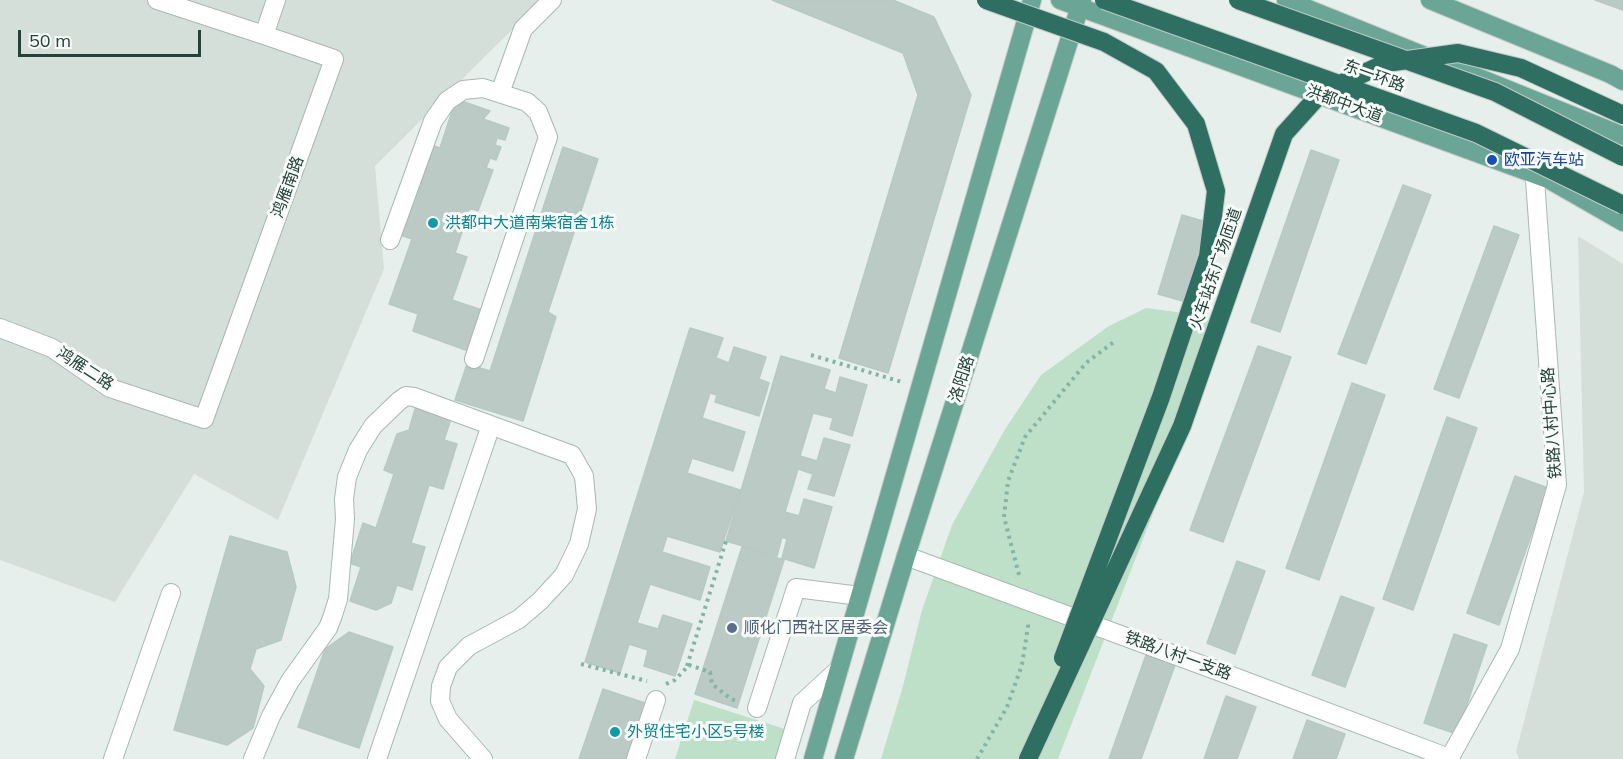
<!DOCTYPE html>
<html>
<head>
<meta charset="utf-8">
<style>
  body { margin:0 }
  #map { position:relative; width:1623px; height:759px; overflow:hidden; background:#e6efeb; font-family:Mulish,sans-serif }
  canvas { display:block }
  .scale { position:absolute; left:18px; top:30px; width:183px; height:27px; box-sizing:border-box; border:3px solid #24423a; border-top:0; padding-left:8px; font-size:18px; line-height:21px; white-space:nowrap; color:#24423a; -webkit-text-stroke:4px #f7fbf9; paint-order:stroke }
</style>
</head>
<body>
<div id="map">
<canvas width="1623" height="759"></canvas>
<div class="scale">50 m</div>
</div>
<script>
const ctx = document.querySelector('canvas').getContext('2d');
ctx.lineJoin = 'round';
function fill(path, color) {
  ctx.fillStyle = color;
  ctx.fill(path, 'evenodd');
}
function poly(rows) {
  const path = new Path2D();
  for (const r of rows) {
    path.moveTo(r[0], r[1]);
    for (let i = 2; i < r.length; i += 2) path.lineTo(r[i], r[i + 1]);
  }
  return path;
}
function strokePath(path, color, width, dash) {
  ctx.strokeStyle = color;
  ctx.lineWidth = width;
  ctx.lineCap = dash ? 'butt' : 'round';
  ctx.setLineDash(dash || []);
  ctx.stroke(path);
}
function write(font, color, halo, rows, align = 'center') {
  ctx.font = font + ' Mulish,"Noto Sans SC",sans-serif';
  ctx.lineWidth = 6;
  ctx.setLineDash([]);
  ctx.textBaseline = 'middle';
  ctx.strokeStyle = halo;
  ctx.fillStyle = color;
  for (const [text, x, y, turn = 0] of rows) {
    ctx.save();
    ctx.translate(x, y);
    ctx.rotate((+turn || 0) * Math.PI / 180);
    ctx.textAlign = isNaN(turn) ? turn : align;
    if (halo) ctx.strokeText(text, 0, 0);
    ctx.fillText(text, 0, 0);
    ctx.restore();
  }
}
const built = poly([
  [0,0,542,0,375,166,384,269,278,520,194,474,115,602,0,560],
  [1578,236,1623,264,1623,759,1519,759,1516,752,1584,492]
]);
const green = poly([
  [1146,308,1207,316,1227,322,1058,759,881,759,903,686,922,610,952,525,1004,431,1041,375,1109,326],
  [694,700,785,729,775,759,675,759]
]);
const building = poly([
  [772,0,893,0,934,17,971,95,888,373,839,358,918,95,903,53,772,0],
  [1595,0,1623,0,1623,10,1595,0],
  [456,99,490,111,483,119,509,128,505,140,497,138,495,145,501,147,496,160,490,158,486,168,493,170,478,211,470,208,455,253,467,257,452,300,485,311,471,352,413,331,418,314,389,304,412,239,397,234,414,185,420,188,434,146,440,148,456,99],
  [563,147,598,159,548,312,556,317,523,421,455,400,467,364,490,371,563,147],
  [1311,150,1339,160,1280,332,1251,322,1311,150],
  [1403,185,1431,195,1366,364,1338,354,1403,185],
  [1182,215,1210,223,1186,302,1158,294,1182,215],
  [1494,226,1519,235,1459,398,1434,389,1494,226],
  [690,328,723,338,716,358,729,363,734,347,766,357,759,379,769,383,759,416,715,402,717,395,710,393,702,418,745,432,733,471,692,458,687,473,740,490,720,552,667,536,662,552,710,567,700,600,650,584,637,623,658,629,663,615,692,624,675,676,644,666,648,650,629,644,620,673,585,662,690,328],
  [1258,346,1291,357,1223,542,1190,530,1258,346],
  [781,356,830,370,824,389,836,393,840,377,867,385,852,436,830,429,833,418,813,413,800,456,817,461,824,438,850,445,834,496,808,489,813,474,798,469,785,512,799,516,804,499,832,507,814,568,782,558,787,539,782,537,777,556,726,541,781,356],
  [1352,383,1385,395,1319,580,1286,568,1352,383],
  [417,402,453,413,444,440,457,444,443,489,429,485,411,543,425,547,412,590,397,585,391,603,376,610,350,601,361,567,350,563,363,523,376,528,394,474,384,470,397,434,409,430,417,402],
  [1447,417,1477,428,1413,610,1383,599,1447,417],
  [1515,476,1548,488,1499,625,1467,613,1515,476],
  [230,536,287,552,296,587,281,640,256,649,250,669,264,686,253,728,227,745,174,730,230,536],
  [742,547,784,560,737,708,695,694,742,547],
  [1237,561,1265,571,1235,654,1207,643,1237,561],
  [1341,596,1374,608,1345,687,1312,675,1341,596],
  [349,632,393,647,359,748,298,727,325,649,349,632],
  [1454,634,1487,645,1457,734,1424,723,1454,634],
  [1146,655,1175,665,1141,759,1109,759,1146,655],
  [603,689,651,705,633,759,579,759,603,689],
  [1226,696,1256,707,1237,759,1204,759,1226,696],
  [1307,720,1345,734,1336,759,1293,759,1307,720]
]);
const path = poly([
  [811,355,902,382],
  [1019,575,1004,517,1008,481,1025,437,1086,363,1115,341],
  [581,664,647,681],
  [687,666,726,541],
  [666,684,675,680,689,665,710,672,712,684,731,699,739,702],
  [977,759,1007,707,1022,665,1028,626,1027,621]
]);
const minor = poly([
  [157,0,264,35],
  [500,93,523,29,552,0],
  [390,240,433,121,447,101,463,90,483,88,527,102,538,112,548,137,474,359],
  [0,328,52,348,110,388,204,419,334,59,264,35,276,0],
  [906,556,1229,675,1449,758],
  [757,708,796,588,860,596],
  [113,759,171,593],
  [253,759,271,716,290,681,328,628,332,618,338,599,345,519,344,499,347,477,358,450,373,426,399,401,406,396,414,397,572,455,584,476,587,509,579,544,564,575,540,601,519,619,469,646,448,667,441,686,440,701,448,719,483,759],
  [377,759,488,434],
  [636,759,656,700],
  [785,759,802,703,839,669],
  [1449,759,1510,649,1557,485,1535,180,1532,173]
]);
const major = poly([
  [1060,0,1548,179,1623,222],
  [1286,0,1623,136],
  [1430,0,1610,74,1623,81],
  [813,759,1032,0],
  [844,759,906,556,1082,0]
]);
const highwayBridge = poly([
  [986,0,1104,42,1156,71,1196,124,1216,191,1208,256,1161,397,1063,658],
  [1104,0,1476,133,1623,205],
  [1238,0,1495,92,1623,157],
  [1028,759,1182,426,1284,134,1321,93,1386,63,1458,53,1521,68,1623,115]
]);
const markers = [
  [1492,160,6,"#1a4fb4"],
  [433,223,6,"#0f9aa8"],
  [732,628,6,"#5c6f8a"],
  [615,732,6,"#0f9aa8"]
];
const streetNames = [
  ["东一环路",1374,76,20],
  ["洪都中大道",1344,104,20],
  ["鸿雁南路",288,187,-70],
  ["火车站东广场匝道",1216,269,-71],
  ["鸿雁二路",85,369,33],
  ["洛阳路",962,379,-72],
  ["铁路八村中心路",1552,423,-94],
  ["铁路八村一支路",1178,656,20]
];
const transitNames = [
  ["欧亚汽车站",1504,160]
];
const cultureNames = [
  ["洪都中大道南柴宿舍1栋",445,223],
  ["外贸住宅小区5号楼",627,732]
];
const serviceNames = [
  ["顺化门西社区居委会",744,628]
];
fill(built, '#d4dfda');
fill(green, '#bfe0c8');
fill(building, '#bbcac4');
strokePath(building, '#b8c9c2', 1.5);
strokePath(minor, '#a8b8b2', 20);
strokePath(major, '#c2cac8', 20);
strokePath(path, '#86b3a5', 4, [3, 4.5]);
strokePath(minor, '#fff', 18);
strokePath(major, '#6aa596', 18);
strokePath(highwayBridge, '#c2cac8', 20, []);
strokePath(highwayBridge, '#2f6f62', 18);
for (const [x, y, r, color] of markers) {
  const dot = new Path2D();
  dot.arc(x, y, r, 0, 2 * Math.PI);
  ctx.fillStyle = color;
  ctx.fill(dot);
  strokePath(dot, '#f7fbf9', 2);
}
write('16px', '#24423a', '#f7fbf9', streetNames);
write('16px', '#164399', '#f7fbf9', transitNames, 'left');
write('16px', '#0d838f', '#f7fbf9', cultureNames, 'left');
write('16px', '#4e5e75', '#f7fbf9', serviceNames, 'left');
</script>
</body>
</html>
